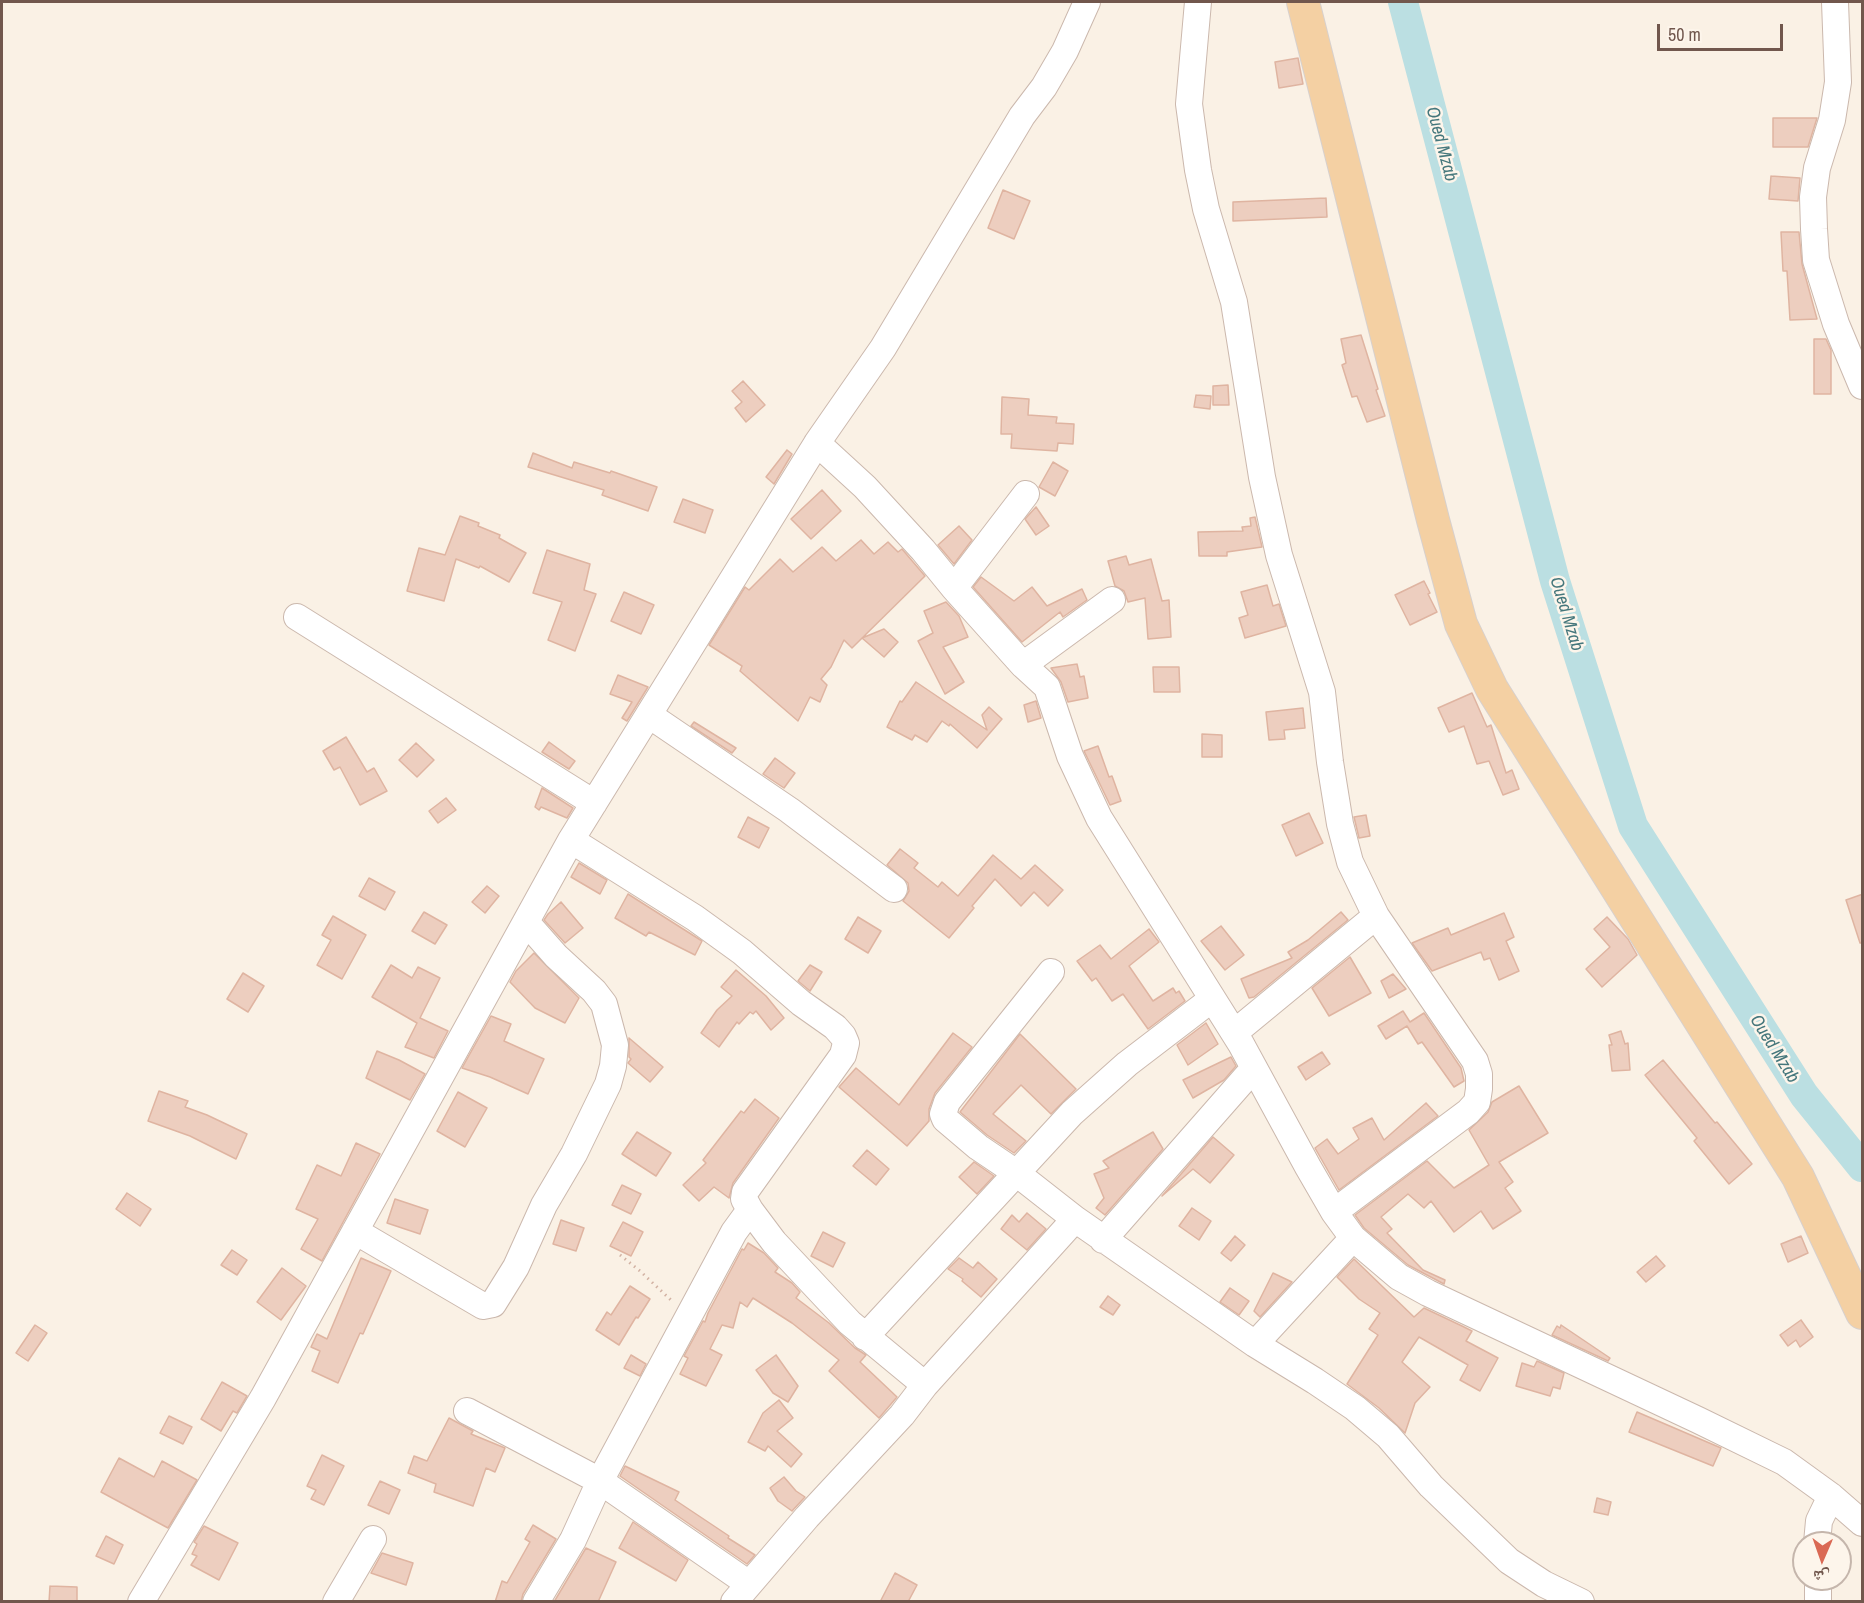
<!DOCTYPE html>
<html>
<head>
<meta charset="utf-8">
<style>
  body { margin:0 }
  #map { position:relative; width:1864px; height:1603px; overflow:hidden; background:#faf1e5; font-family:"Archivo Narrow","Noto Naskh Arabic",sans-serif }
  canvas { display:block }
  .frame { position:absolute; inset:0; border:3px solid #71574d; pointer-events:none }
  .north { position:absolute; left:1792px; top:1531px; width:60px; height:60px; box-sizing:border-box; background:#fdf5eb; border:2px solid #c5b6ac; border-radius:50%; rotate:182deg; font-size:16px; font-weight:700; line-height:24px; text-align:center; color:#71574d }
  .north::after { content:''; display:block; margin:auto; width:21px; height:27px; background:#da6954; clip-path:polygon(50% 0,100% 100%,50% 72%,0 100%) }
  .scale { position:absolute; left:1657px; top:24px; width:126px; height:27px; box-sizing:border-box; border:3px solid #71574d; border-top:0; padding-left:8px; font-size:18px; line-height:21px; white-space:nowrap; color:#71574d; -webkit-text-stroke:4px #fdf5eb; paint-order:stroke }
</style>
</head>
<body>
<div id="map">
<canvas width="1864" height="1603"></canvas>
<div class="frame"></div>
<div class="north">ش</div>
<div class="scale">50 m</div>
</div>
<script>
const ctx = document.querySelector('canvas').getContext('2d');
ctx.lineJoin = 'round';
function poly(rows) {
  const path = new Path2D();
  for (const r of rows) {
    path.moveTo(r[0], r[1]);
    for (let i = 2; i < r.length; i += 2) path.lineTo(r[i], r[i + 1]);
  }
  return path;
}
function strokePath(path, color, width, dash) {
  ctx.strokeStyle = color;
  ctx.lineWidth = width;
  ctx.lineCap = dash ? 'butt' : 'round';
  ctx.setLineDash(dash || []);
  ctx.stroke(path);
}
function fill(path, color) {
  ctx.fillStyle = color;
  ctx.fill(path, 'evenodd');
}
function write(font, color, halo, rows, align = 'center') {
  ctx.font = font + ' "Archivo Narrow",sans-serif';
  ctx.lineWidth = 5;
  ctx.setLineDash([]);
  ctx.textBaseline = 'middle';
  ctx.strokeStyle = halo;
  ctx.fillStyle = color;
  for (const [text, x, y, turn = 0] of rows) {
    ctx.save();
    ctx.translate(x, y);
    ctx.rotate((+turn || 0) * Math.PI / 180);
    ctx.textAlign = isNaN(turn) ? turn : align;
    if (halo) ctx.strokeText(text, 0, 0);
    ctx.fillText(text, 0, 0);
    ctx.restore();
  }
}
const river = poly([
  [1403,2,1555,581,1633,826,1804,1095,1862,1167]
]);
const building = poly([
  [1298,58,1303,84,1279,88,1275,62,1298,58],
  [1773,118,1817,118,1808,147,1773,147,1773,118],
  [1771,176,1800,178,1798,201,1769,199,1771,176],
  [1003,190,1030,201,1014,239,988,228,1003,190],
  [1326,198,1327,217,1233,221,1233,202,1326,198],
  [1781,232,1799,232,1802,264,1817,319,1790,320,1787,271,1783,271,1781,232],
  [1361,335,1378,389,1376,390,1385,416,1367,422,1357,396,1352,397,1342,365,1346,363,1341,339,1361,335],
  [1814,339,1826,339,1831,350,1831,394,1814,394,1814,339],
  [743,381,765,405,746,422,735,408,742,402,732,391,743,381],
  [1228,385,1229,405,1213,405,1213,386,1228,385],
  [1196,395,1211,396,1210,409,1194,407,1196,395],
  [1002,397,1029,399,1028,415,1057,417,1056,423,1074,424,1073,444,1058,443,1057,451,1011,448,1012,434,1001,434,1002,397],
  [787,450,792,454,774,484,766,477,787,450],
  [533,453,572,468,574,462,610,473,611,471,657,487,648,511,602,495,604,490,528,467,533,453],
  [1053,462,1068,471,1055,496,1039,487,1053,462],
  [822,490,841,511,811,539,791,519,822,490],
  [683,499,713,510,705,533,674,522,683,499],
  [1036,507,1049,526,1036,535,1025,519,1036,507],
  [460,516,479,523,478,526,500,535,499,538,526,553,509,582,480,566,479,568,456,559,444,601,407,591,419,548,445,555,460,516],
  [1255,517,1262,547,1227,552,1227,556,1199,556,1198,532,1243,531,1242,527,1251,526,1250,518,1255,517],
  [959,526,972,540,954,564,938,545,959,526],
  [861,540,874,554,888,542,898,552,902,549,925,576,852,648,844,640,831,667,821,679,827,685,820,702,810,697,798,721,740,671,742,666,709,645,745,587,749,590,780,559,793,572,822,547,836,561,861,540],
  [547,550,590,564,584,590,596,594,575,651,548,640,562,602,533,593,547,550],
  [1126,556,1129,565,1151,559,1162,601,1169,600,1171,637,1148,639,1145,598,1128,602,1124,591,1115,586,1108,561,1126,556],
  [981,577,1014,601,1032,587,1047,606,1082,589,1087,600,1063,617,1060,612,1022,642,973,587,981,577],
  [1424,581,1430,593,1428,594,1437,612,1410,625,1395,595,1424,581],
  [1267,585,1273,606,1279,604,1286,626,1245,638,1239,618,1248,615,1241,592,1267,585],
  [624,592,654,605,641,634,611,621,624,592],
  [946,602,959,616,968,637,943,647,964,682,945,694,918,641,933,633,924,611,946,602],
  [884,629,898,642,884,657,862,638,884,629],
  [1077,664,1080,677,1084,676,1088,698,1068,702,1061,682,1051,668,1077,664],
  [1153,667,1179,667,1180,692,1154,692,1153,667],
  [618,675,648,687,627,721,622,718,632,702,610,694,618,675],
  [916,682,987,730,982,715,989,707,1002,719,977,748,950,724,949,726,942,721,927,742,915,735,912,740,887,727,900,701,902,702,916,682],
  [1472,693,1487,727,1491,725,1506,773,1512,770,1519,789,1503,795,1489,761,1477,764,1464,726,1449,732,1438,708,1472,693],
  [1036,701,1041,718,1028,722,1024,705,1036,701],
  [1303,708,1305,728,1284,730,1285,739,1269,740,1266,712,1303,708],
  [694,722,736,748,732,753,691,726,694,722],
  [1202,734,1222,735,1222,757,1202,757,1202,734],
  [346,737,367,772,374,768,387,791,360,805,340,767,334,770,323,751,346,737],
  [549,742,575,761,569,769,542,752,549,742],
  [416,743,434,760,417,777,399,760,416,743],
  [1098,746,1109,777,1112,776,1121,801,1110,805,1084,751,1098,746],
  [775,758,795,773,784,788,763,774,775,758],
  [542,788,573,808,567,818,541,807,539,810,535,807,542,788],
  [446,798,456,810,438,823,429,811,446,798],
  [1309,813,1323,843,1296,856,1282,825,1309,813],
  [1366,815,1370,836,1359,838,1354,817,1366,815],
  [748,817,769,828,759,848,738,837,748,817],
  [900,849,918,863,914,868,938,887,942,882,958,896,993,855,1021,879,1035,865,1063,890,1048,906,1034,892,1021,906,995,879,972,906,974,908,949,938,903,901,909,891,908,883,887,865,900,849],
  [579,863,607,880,600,894,571,877,579,863],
  [369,878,395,892,385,910,359,896,369,878],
  [487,886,499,896,485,913,472,902,487,886],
  [628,894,702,941,695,955,649,932,646,936,615,918,628,894],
  [1863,894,1863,943,1860,943,1846,900,1863,894],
  [561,902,583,928,565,943,544,920,548,914,561,902],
  [424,912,447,925,435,944,412,931,424,912],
  [1341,912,1348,920,1254,997,1249,998,1241,979,1292,958,1288,952,1308,940,1341,912],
  [1504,913,1514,937,1506,941,1519,971,1499,980,1490,958,1484,960,1481,952,1432,971,1412,943,1448,928,1451,935,1504,913],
  [333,916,366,935,342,979,317,965,331,940,322,935,333,916],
  [858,917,881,931,868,953,845,939,858,917],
  [1607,917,1628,939,1637,955,1602,987,1586,969,1610,947,1594,929,1607,917],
  [1221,926,1244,955,1225,970,1201,941,1221,926],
  [1149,929,1159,942,1129,966,1153,1001,1173,988,1176,993,1179,991,1185,1001,1148,1029,1123,994,1112,1001,1096,978,1092,981,1077,961,1100,945,1111,959,1149,929],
  [534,953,579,998,565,1023,535,1008,510,982,516,971,534,953],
  [1350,957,1371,993,1329,1016,1312,988,1350,957],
  [391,965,412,978,418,967,440,978,420,1018,448,1031,434,1058,405,1047,417,1023,372,997,391,965],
  [810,965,822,972,810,991,798,981,810,965],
  [736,970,766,996,784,1018,771,1030,756,1011,753,1014,750,1012,739,1024,737,1022,719,1047,701,1033,717,1010,732,996,721,987,736,970],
  [243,973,264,986,248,1012,227,999,243,973],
  [1393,974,1406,989,1389,998,1381,981,1393,974],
  [1403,1011,1410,1022,1424,1013,1461,1068,1464,1081,1454,1087,1422,1042,1418,1044,1407,1026,1386,1039,1378,1026,1403,1011],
  [491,1016,511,1024,504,1041,544,1059,528,1094,490,1077,462,1068,491,1016],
  [1206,1023,1218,1044,1188,1065,1177,1045,1206,1023],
  [1621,1031,1625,1044,1628,1043,1630,1070,1612,1071,1609,1045,1612,1045,1609,1035,1621,1031],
  [953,1033,972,1047,935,1093,929,1109,929,1121,907,1146,839,1087,856,1068,899,1105,953,1033],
  [1020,1034,1076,1089,1051,1114,1021,1085,993,1114,1026,1141,1014,1153,987,1135,960,1112,1020,1034],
  [629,1038,663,1067,650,1082,628,1063,631,1059,629,1057,629,1038],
  [377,1051,399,1060,425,1074,410,1100,366,1078,377,1051],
  [1322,1052,1330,1064,1306,1080,1298,1067,1322,1052],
  [1231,1057,1236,1066,1224,1080,1193,1098,1183,1080,1231,1057],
  [1663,1060,1715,1123,1717,1122,1752,1164,1729,1184,1694,1141,1697,1138,1645,1075,1663,1060],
  [1519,1086,1548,1133,1499,1162,1513,1182,1505,1188,1521,1211,1493,1229,1481,1211,1454,1232,1431,1201,1424,1208,1408,1194,1381,1217,1392,1229,1387,1233,1423,1270,1445,1280,1444,1284,1408,1265,1364,1228,1355,1215,1427,1161,1454,1188,1489,1165,1469,1130,1488,1112,1492,1102,1519,1086],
  [159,1091,188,1101,185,1107,207,1115,247,1134,236,1159,190,1136,148,1121,159,1091],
  [458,1092,487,1108,465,1147,437,1131,458,1092],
  [755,1099,779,1118,733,1183,729,1198,714,1187,699,1201,683,1185,706,1163,703,1160,741,1111,744,1113,755,1099],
  [1426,1103,1438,1116,1339,1190,1315,1148,1327,1139,1338,1154,1359,1139,1353,1128,1372,1118,1384,1140,1426,1103],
  [637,1132,671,1153,656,1176,622,1154,637,1132],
  [1153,1132,1163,1149,1105,1215,1096,1208,1104,1198,1094,1174,1109,1168,1103,1161,1153,1132],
  [1213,1137,1234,1155,1210,1183,1193,1169,1162,1196,1213,1137],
  [356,1143,380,1154,322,1261,301,1249,318,1219,296,1209,317,1165,341,1176,356,1143],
  [867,1150,889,1169,876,1185,853,1166,867,1150],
  [974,1162,994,1176,977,1194,959,1177,974,1162],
  [622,1185,641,1194,631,1214,612,1205,622,1185],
  [127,1193,151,1209,140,1226,116,1209,127,1193],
  [395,1199,428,1210,420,1234,387,1223,395,1199],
  [1192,1208,1211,1221,1199,1240,1179,1226,1192,1208],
  [1027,1213,1046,1229,1027,1250,1001,1229,1012,1215,1019,1222,1027,1213],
  [561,1220,584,1228,576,1251,553,1244,561,1220],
  [623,1222,643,1232,631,1256,610,1246,623,1222],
  [823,1232,845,1243,833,1267,811,1256,823,1232],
  [1235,1236,1245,1245,1231,1261,1221,1253,1235,1236],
  [1801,1236,1808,1253,1788,1262,1781,1244,1801,1236],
  [748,1243,764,1253,778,1268,775,1272,792,1283,800,1292,796,1298,829,1323,855,1348,866,1355,860,1362,897,1397,879,1418,829,1371,839,1360,792,1323,753,1298,747,1307,740,1302,733,1328,722,1325,710,1349,722,1355,706,1386,680,1374,688,1358,684,1356,703,1321,705,1322,708,1313,742,1249,744,1250,748,1243],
  [232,1250,247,1260,237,1275,221,1265,232,1250],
  [1656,1256,1665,1266,1646,1282,1637,1272,1656,1256],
  [361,1258,391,1271,363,1334,360,1333,338,1383,312,1371,320,1351,311,1347,317,1334,327,1339,361,1258],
  [959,1258,973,1268,978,1262,997,1279,981,1297,962,1281,963,1279,948,1269,959,1258],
  [1354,1259,1414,1317,1424,1308,1462,1326,1472,1331,1466,1341,1498,1358,1480,1391,1460,1380,1468,1365,1419,1337,1402,1362,1430,1387,1415,1403,1405,1433,1379,1408,1347,1384,1378,1335,1369,1329,1380,1313,1359,1299,1337,1277,1354,1259],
  [282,1268,306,1286,281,1320,257,1302,282,1268],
  [1273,1273,1292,1282,1260,1317,1254,1311,1273,1273],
  [630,1286,650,1299,638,1318,636,1317,619,1345,596,1330,607,1312,611,1315,630,1286],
  [1230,1288,1249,1301,1239,1315,1220,1302,1230,1288],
  [1108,1296,1120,1305,1113,1315,1100,1307,1108,1296],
  [1801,1320,1813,1337,1800,1347,1796,1340,1788,1346,1780,1335,1801,1320],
  [35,1325,47,1333,28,1361,16,1353,35,1325],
  [1561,1325,1610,1358,1608,1361,1552,1335,1557,1326,1560,1328,1561,1325],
  [631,1355,646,1364,640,1376,624,1368,631,1355],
  [776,1355,798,1386,788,1402,773,1393,756,1370,776,1355],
  [1537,1361,1564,1373,1560,1389,1553,1387,1550,1396,1516,1386,1522,1363,1534,1367,1537,1361],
  [222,1382,247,1396,237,1413,233,1411,221,1431,201,1419,222,1382],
  [779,1400,793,1418,777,1431,802,1454,791,1467,768,1446,765,1451,748,1442,763,1413,779,1400],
  [1637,1412,1721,1448,1713,1466,1629,1432,1637,1412],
  [169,1416,192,1427,183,1444,160,1433,169,1416],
  [449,1418,473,1431,471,1434,505,1448,495,1472,486,1468,473,1506,434,1492,436,1484,408,1473,414,1456,427,1461,449,1418],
  [322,1455,344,1466,324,1505,311,1499,316,1490,307,1486,322,1455],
  [119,1458,154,1477,162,1461,197,1480,168,1528,101,1492,119,1458],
  [625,1466,679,1492,675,1500,729,1536,728,1538,755,1555,747,1564,620,1476,625,1466],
  [784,1477,796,1491,805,1497,792,1511,778,1501,770,1488,784,1477],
  [380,1481,400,1490,389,1514,368,1505,380,1481],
  [1597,1498,1611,1502,1608,1515,1594,1512,1597,1498],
  [633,1522,688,1560,676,1581,619,1548,633,1522],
  [533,1525,556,1539,523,1594,521,1602,495,1602,502,1581,507,1583,530,1542,525,1539,533,1525],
  [204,1526,238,1543,219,1580,191,1565,197,1556,192,1554,197,1544,194,1542,204,1526],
  [106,1536,123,1545,114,1564,96,1556,106,1536],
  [586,1548,616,1562,598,1602,554,1602,586,1548],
  [382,1553,413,1563,406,1585,371,1573,382,1553],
  [895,1573,917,1585,908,1602,880,1602,895,1573],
  [50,1586,77,1587,77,1602,49,1602,50,1586]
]);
const path = poly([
  [620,1255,640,1271,673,1302]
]);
const minor = poly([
  [1198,2,1189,104,1198,170,1206,209,1234,302,1262,477,1279,555,1322,692,1330,762,1340,824,1350,862,1376,916,1475,1061,1479,1074,1479,1089,1477,1102,1468,1112,1334,1212],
  [1835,2,1838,82,1832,120,1817,168,1813,197,1814,229,1816,260,1836,324,1862,386],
  [817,443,865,487,923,550,954,588,1023,665,1047,687,1070,756,1099,818,1241,1044,1308,1167,1334,1212,1353,1238,1399,1277,1428,1293,1698,1420,1784,1462,1831,1496,1862,1523],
  [954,588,1026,494],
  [297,617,594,803],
  [1023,665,1112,600],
  [649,715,789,810,894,889],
  [571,840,695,918,742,952,801,1003,835,1027,843,1036,846,1043,843,1055,745,1192,744,1199,750,1210,774,1242,850,1323,925,1385],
  [1051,972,947,1102,943,1114,945,1119,978,1147,1015,1172,1075,1219],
  [1234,1033,1376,916],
  [355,1231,483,1306,493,1304,516,1267,544,1205,574,1154,608,1084,613,1066,615,1045,604,1004,594,991,556,956,526,922],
  [1103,1240,1254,1068],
  [865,1337,1072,1113,1127,1064,1212,999],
  [1255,1344,1353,1238],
  [467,1411,600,1481,749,1584],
  [1817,1543,1819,1521,1831,1496],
  [1818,1579,1818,1602],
  [141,1602,263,1398,571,840,817,443,883,348,1022,116,1044,87,1065,51,1087,2],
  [336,1602,373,1539],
  [536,1602,573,1540,600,1481,734,1232,750,1210],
  [734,1602,807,1517,902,1415,925,1385,1075,1219,1255,1344,1315,1381,1355,1408,1388,1436,1431,1486,1509,1561,1544,1584,1581,1602]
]);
const major = poly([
  [1303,2,1433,520,1461,624,1492,689,1798,1177,1862,1313]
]);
const waterNames = [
  ["Oued Mzab",1441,144,75],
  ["Oued Mzab",1566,614,73],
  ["Oued Mzab",1774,1049,58]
];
strokePath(river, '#bbdfe2', 30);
fill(building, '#edcebf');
strokePath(building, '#dfb4a1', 1.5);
strokePath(minor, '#cbb8ad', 28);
strokePath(major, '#d7d0cd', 34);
strokePath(path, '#d2b2a3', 3, [1.5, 4.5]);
strokePath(minor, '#fff', 26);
strokePath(major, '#f4d0a3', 32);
write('italic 18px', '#45777c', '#fdf5eb', waterNames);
</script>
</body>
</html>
